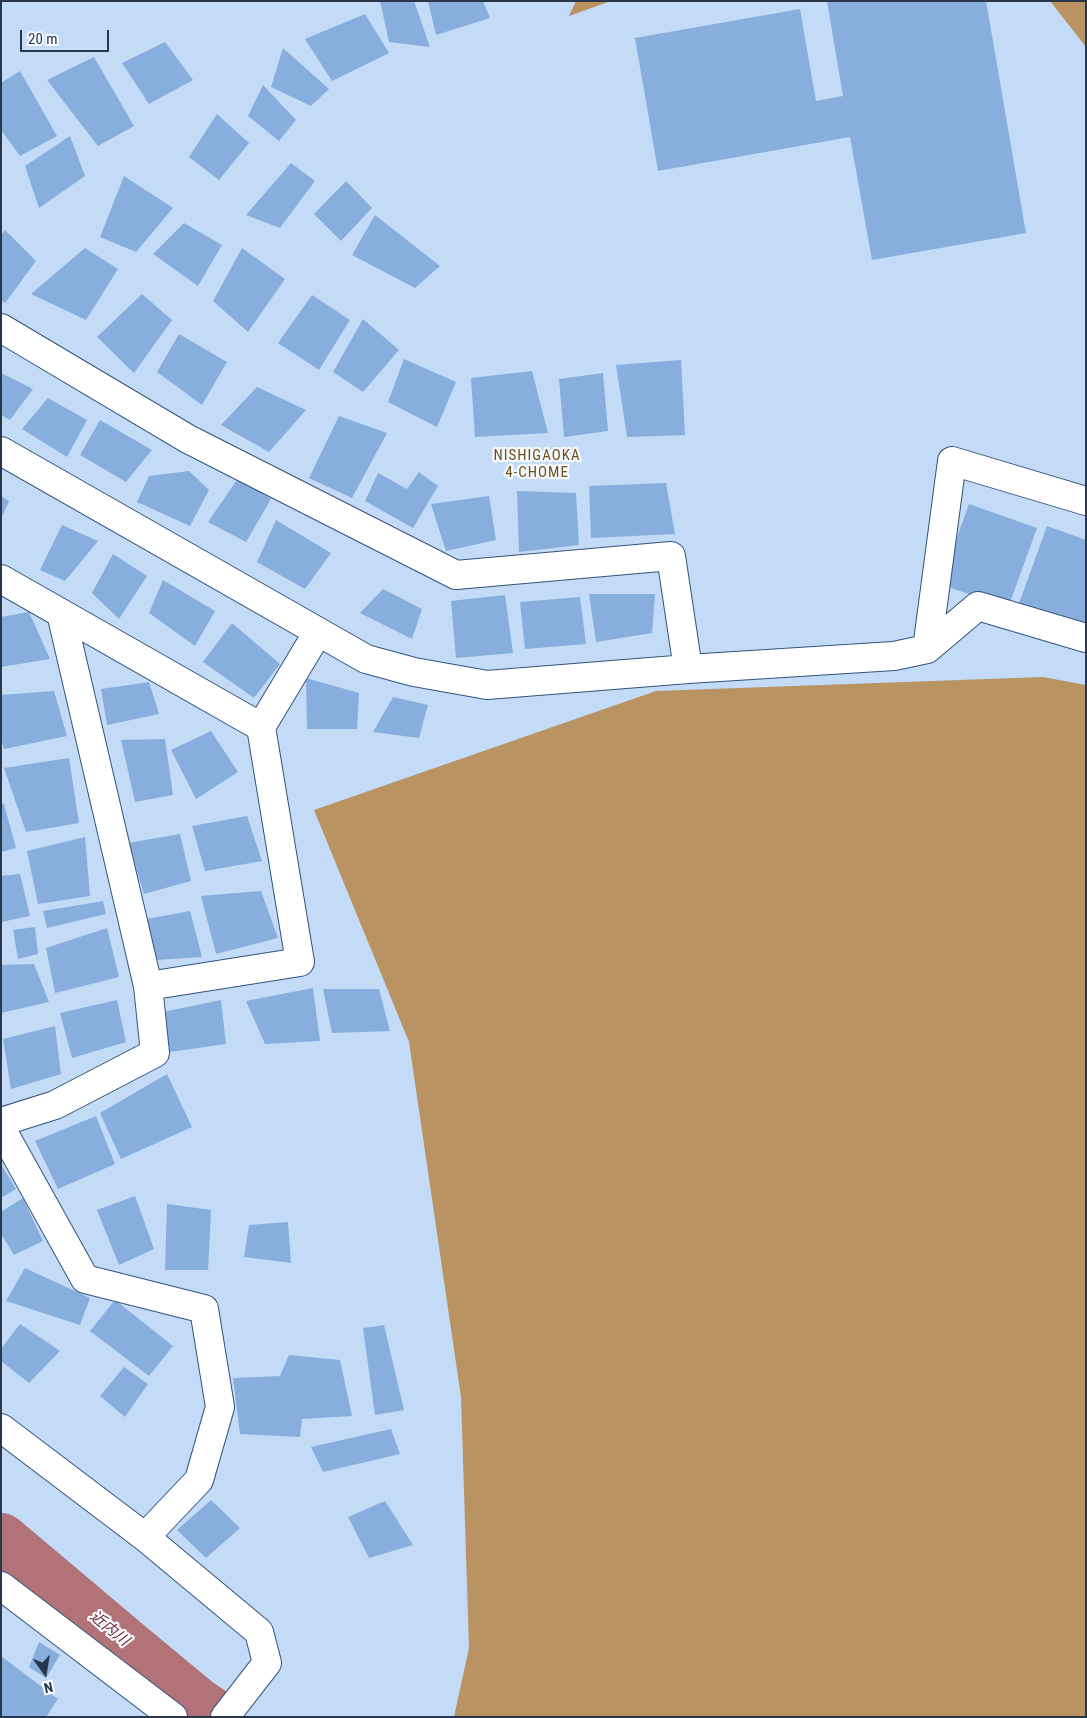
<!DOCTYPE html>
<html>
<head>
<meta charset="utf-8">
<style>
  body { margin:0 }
  #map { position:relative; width:1087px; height:1718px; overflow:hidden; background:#c3dbf7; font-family:"Roboto Condensed",sans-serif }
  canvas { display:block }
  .frame { position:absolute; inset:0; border:2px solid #28374a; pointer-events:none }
  .north { position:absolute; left:20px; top:1648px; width:50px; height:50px; -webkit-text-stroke:4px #f6fafe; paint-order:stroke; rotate:167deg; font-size:14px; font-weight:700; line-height:20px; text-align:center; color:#28374a }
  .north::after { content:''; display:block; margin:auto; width:18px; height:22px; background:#28374a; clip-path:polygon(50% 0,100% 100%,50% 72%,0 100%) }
  .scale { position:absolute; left:20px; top:30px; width:89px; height:22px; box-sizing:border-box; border:2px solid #28374a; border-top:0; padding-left:6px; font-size:15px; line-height:18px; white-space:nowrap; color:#28374a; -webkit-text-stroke:4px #f6fafe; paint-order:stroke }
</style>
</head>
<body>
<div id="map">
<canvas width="1087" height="1718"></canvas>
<div class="frame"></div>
<div class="north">N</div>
<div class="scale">20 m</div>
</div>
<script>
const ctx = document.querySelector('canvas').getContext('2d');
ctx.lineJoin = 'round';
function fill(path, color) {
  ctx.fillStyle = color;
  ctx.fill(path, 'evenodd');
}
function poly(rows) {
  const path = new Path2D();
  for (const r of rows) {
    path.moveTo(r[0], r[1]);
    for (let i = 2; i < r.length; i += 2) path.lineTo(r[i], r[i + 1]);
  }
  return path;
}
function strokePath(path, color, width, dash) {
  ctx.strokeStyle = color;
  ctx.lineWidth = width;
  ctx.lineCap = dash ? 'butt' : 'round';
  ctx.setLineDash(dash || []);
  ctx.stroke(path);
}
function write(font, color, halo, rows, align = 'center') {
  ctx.font = font + ' "Roboto Condensed","Noto Sans JP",sans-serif';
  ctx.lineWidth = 4.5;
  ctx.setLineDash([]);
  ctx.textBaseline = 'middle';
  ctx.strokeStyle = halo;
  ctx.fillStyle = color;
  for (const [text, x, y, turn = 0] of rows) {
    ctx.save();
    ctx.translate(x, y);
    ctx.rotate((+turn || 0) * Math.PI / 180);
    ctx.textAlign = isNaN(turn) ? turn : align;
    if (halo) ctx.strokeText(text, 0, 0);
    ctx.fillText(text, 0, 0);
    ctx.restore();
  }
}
const forest = poly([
  [576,1,611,1,569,16],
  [1050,1,1086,1,1086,47],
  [1043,677,1086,685,1086,1717,454,1717,469,1648,461,1397,409,1042,314,810,656,691]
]);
const river = poly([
  [1,1540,129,1648,198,1705,216,1717]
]);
const building = poly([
  [380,1,414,1,430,47,389,42],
  [428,1,483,1,490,18,436,35],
  [827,1,986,1,1026,233,872,260,850,137,658,171,635,38,800,9,816,101,843,96],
  [365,14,389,53,332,81,305,39],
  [165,42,193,80,149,104,122,63],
  [283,48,329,89,311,106,271,87],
  [94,57,134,126,98,146,47,80],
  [20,71,57,136,20,156,1,130,1,83],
  [263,85,296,120,279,141,248,116],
  [217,114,249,143,219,180,189,157],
  [70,136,85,176,39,208,25,166],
  [291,163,315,181,280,228,246,215],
  [124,176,173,208,136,252,100,237],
  [346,181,372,208,341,241,314,214],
  [375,215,440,266,415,288,352,255],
  [184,223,222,245,198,286,153,254],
  [5,230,36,261,5,303,1,300,1,235],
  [85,248,118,269,86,320,31,294],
  [242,248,285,279,248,332,213,301],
  [142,294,172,320,134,373,97,337],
  [312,295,350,320,319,370,278,343],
  [363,319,399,350,363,392,333,372],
  [179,334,227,362,202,405,157,372],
  [404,359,456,382,437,427,388,402],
  [681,360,685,435,627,437,616,365],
  [532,371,548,433,475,437,471,378],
  [1,373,33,389,10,420,1,415],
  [603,373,608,431,564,437,559,379],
  [257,387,306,410,269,452,221,425],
  [48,398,87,420,67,457,22,429],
  [339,416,387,433,352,498,309,478],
  [100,420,152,450,126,482,80,455],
  [189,471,209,490,190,526,137,502,149,476],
  [419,472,438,486,413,528,365,501,378,473,407,489],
  [239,477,271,499,246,542,208,522],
  [666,483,675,534,591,538,589,486],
  [517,491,576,493,579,545,519,552],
  [1,496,9,501,1,519],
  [489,496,496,540,446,551,431,504],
  [969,504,1037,528,1008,608,940,584],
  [276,520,331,553,305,589,257,562],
  [62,525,98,541,65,581,40,570],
  [1047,526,1086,540,1086,630,1018,606],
  [113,554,147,576,119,619,92,593],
  [163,580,215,611,195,646,149,613],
  [383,589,422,609,412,639,360,613],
  [589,594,655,594,652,633,596,642],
  [505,595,513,653,456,658,451,601],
  [580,597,586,644,525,649,520,602],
  [29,612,50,659,1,667,1,617],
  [232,623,280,664,254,698,203,662],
  [306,678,359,693,357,729,307,729],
  [149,682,159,714,107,725,101,689],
  [54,691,67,736,4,749,1,738,1,695],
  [393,697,428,705,419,738,373,732],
  [211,731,238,772,196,799,171,750],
  [165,739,173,795,135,802,121,740],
  [69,758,79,823,26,832,4,768],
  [1,804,4,804,16,848,1,852],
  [247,816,262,861,205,871,192,826],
  [180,834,191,881,144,894,128,843],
  [85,837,90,896,38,904,27,851],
  [20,874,30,916,1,922,1,876],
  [261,891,278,938,216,954,201,896],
  [103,901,106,914,47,928,43,911],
  [190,911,202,957,156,960,147,919],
  [35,927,38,954,18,959,13,930],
  [107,928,119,977,55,993,46,948],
  [34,964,49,1002,1,1013,1,965],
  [313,988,320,1041,265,1044,246,1001],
  [323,989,379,989,390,1031,332,1033],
  [117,1000,126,1042,72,1058,60,1013],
  [221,1000,226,1044,170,1052,163,1012],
  [55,1026,61,1074,11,1089,3,1039],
  [167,1074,192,1127,121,1159,100,1113],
  [96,1116,115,1164,58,1189,35,1141],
  [1,1164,16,1189,1,1198],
  [135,1196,154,1249,119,1265,97,1210],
  [23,1198,43,1241,14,1255,1,1234,1,1212],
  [167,1204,211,1210,208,1270,165,1270],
  [288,1222,291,1263,244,1257,249,1225],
  [25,1268,90,1298,80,1325,6,1301],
  [115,1300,173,1346,149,1376,90,1331],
  [20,1324,60,1351,29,1383,1,1361,1,1349],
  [384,1325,404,1410,375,1415,363,1328],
  [289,1355,340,1360,352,1416,302,1419,300,1437,240,1434,233,1378,280,1376],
  [124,1367,148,1384,125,1417,100,1396],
  [391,1429,400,1454,323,1472,311,1447],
  [211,1500,240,1528,206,1558,177,1530],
  [385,1501,413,1545,369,1558,348,1517],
  [39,1642,60,1655,46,1678,29,1667],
  [1,1656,58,1699,46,1717,3,1717,1,1714]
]);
const minor = poly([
  [1,328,188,439,456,575,671,556,688,669],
  [1,451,366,659,414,672,487,685,688,669,894,656,927,649,978,606,1086,638],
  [1,579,261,727],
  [927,649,952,461,1086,501],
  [148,986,300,962,261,727,318,632],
  [1,1122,55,1105,155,1053,148,986,61,613],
  [1,1128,85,1279,204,1309,220,1407,199,1480,145,1537],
  [1,1428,145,1537,259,1632,267,1663,225,1717],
  [1,1586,173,1717]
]);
const neighbourhoodNames = [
  ["NISHIGAOKA",537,456],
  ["4-CHOME",537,473]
];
const waterNames = [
  ["近内川",109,1629,39]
];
fill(forest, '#b99361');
strokePath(river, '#b17278', 54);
fill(building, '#87aedd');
strokePath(minor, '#32547d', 30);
strokePath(minor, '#fff', 28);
ctx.letterSpacing = '1px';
write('15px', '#72501e', '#f6fafe', neighbourhoodNames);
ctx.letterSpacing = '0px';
write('italic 15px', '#6a1c2b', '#f6fafe', waterNames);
</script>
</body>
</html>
